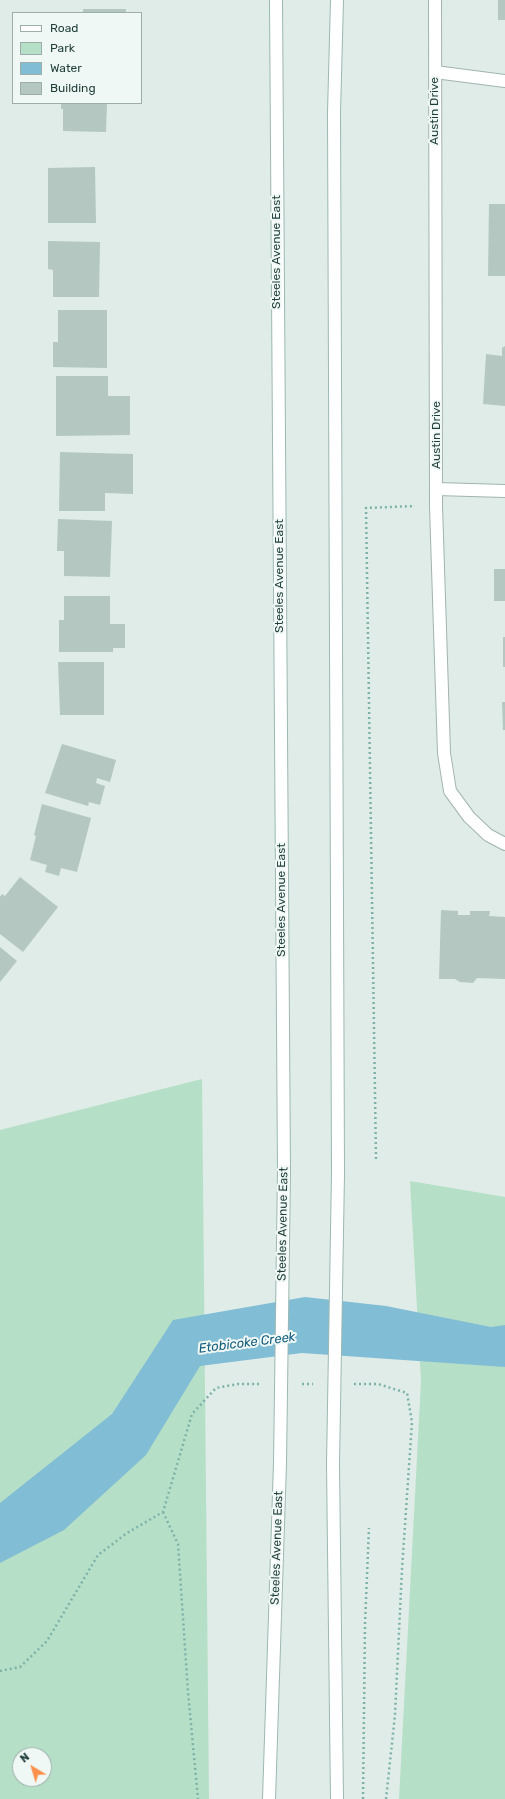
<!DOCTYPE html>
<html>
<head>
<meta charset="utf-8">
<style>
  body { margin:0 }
  #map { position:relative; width:505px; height:1799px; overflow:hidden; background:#dfece8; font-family:Rubik,sans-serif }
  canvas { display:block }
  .legend { position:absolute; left:12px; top:12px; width:130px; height:92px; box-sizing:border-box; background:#f0f8f5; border:1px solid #9cadaa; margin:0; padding:5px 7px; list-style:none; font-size:12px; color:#1f3d39 }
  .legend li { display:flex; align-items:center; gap:8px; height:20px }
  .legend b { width:20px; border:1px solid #9cadaa }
  .north { position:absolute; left:12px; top:1747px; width:40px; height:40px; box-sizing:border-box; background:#f0f8f5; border:1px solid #9cadaa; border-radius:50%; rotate:322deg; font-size:11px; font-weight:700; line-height:16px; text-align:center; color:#1f3d39 }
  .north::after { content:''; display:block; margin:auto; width:14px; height:18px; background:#fd904c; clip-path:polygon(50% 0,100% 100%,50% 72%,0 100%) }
</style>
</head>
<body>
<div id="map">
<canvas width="505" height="1799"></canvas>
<ul class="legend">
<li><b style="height:5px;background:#fff"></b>Road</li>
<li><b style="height:11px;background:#b6dfc7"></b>Park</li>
<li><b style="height:11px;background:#82bdd6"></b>Water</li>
<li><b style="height:11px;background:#b4c7c1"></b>Building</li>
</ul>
<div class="north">N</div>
</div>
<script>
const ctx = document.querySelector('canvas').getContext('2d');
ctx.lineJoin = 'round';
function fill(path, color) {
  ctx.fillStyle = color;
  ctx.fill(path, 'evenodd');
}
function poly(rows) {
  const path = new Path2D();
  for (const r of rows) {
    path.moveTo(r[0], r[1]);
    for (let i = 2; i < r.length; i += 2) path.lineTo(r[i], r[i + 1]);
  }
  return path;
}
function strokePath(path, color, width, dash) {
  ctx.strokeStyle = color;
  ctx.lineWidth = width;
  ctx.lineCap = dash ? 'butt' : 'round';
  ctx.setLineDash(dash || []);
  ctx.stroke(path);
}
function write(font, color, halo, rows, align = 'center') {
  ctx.font = font + ' Rubik,sans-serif';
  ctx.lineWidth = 4;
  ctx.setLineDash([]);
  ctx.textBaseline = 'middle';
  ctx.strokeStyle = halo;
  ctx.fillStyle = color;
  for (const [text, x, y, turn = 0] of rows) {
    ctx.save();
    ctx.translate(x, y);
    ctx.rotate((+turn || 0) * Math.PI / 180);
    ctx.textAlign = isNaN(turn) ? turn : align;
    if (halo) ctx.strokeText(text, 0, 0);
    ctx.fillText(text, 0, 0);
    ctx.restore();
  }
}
const green = poly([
  [202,1079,209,1799,0,1799,0,1130],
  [20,1755,44,1755,44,1779,20,1779],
  [410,1181,505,1197,505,1799,399,1799,421,1381]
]);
const water = poly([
  [305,1297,386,1306,491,1327,505,1325,505,1367,302,1353,200,1366,146,1455,64,1530,0,1563,0,1503,112,1414,173,1320]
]);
const building = poly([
  [498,0,505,0,505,20,498,20],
  [83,9,126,9,126,13,83,13],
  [61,103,107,103,106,132,63,131,63,109,61,109],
  [95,167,96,223,48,223,48,168],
  [489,204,505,204,505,276,488,276],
  [48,241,100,242,99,297,53,297,53,270,48,269],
  [58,310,107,310,107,368,53,367,53,342,58,342],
  [505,346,505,406,483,404,486,354,502,356,502,348],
  [56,376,108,376,108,396,130,396,130,435,56,436],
  [60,452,133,454,133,494,105,493,105,511,59,511],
  [58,519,112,521,110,577,64,576,64,551,57,551],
  [494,569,505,569,505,601,494,601],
  [64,596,110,596,110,624,125,624,125,648,113,648,113,652,59,652,59,620,64,620],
  [503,637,505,637,505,667,503,667],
  [58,662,104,662,104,715,60,715],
  [502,702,505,702,505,730,503,730],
  [62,744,116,760,110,782,97,778,96,783,105,786,100,805,89,802,88,806,45,793],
  [42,804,91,818,77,872,61,868,59,876,45,872,47,865,30,860,36,836,34,835],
  [20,877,58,907,23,952,0,934,0,897,2,894,5,896],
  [441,910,458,911,458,915,470,915,470,911,490,911,489,916,505,917,505,979,477,978,473,983,460,982,455,979,439,979],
  [0,947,17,961,0,982]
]);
const path = poly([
  [376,1159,366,508,415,506],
  [302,1384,313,1384],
  [354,1384,378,1384,407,1393,412,1422,402,1569,395,1715,386,1799],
  [163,1512,178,1544,188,1692,198,1799],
  [0,1671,20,1667,47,1641,98,1555,127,1533,163,1512,192,1414,216,1388,238,1384,261,1384],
  [363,1799,365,1624,369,1528]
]);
const minor = poly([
  [435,0,436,506,444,753,450,791,469,817,488,835,505,844],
  [435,72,505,81],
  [437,489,505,491]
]);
const secondary = poly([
  [276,0,284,1171],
  [337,0,334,113,338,1174],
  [333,1464,337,1799],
  [269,1799,280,1463]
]);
const secondaryBridge = poly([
  [280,1463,284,1171],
  [333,1464,338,1174]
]);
const streetNames = [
  ["Austin Drive",435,111,-90],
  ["Steeles Avenue East",277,252,-90],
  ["Austin Drive",437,435,-90],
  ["Steeles Avenue East",280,576,-90],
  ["Steeles Avenue East",282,900,-90],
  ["Steeles Avenue East",283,1224,-89],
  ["Steeles Avenue East",277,1548,-88]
];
const waterNames = [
  ["Etobicoke Creek",247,1343,-7]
];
fill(green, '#b6dfc7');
fill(water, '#82bdd6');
fill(building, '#b4c7c1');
strokePath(minor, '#a2b4b0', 14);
strokePath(secondary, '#9db8b2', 14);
strokePath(path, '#7db2a9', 2.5, [2, 3]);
strokePath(minor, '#fff', 12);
strokePath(secondary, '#fff', 12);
strokePath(secondaryBridge, '#9db8b2', 14, []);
strokePath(secondaryBridge, '#fff', 12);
write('12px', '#1f3d39', '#f0f8f5', streetNames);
write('italic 13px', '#145d7e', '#f0f8f5', waterNames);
</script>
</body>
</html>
